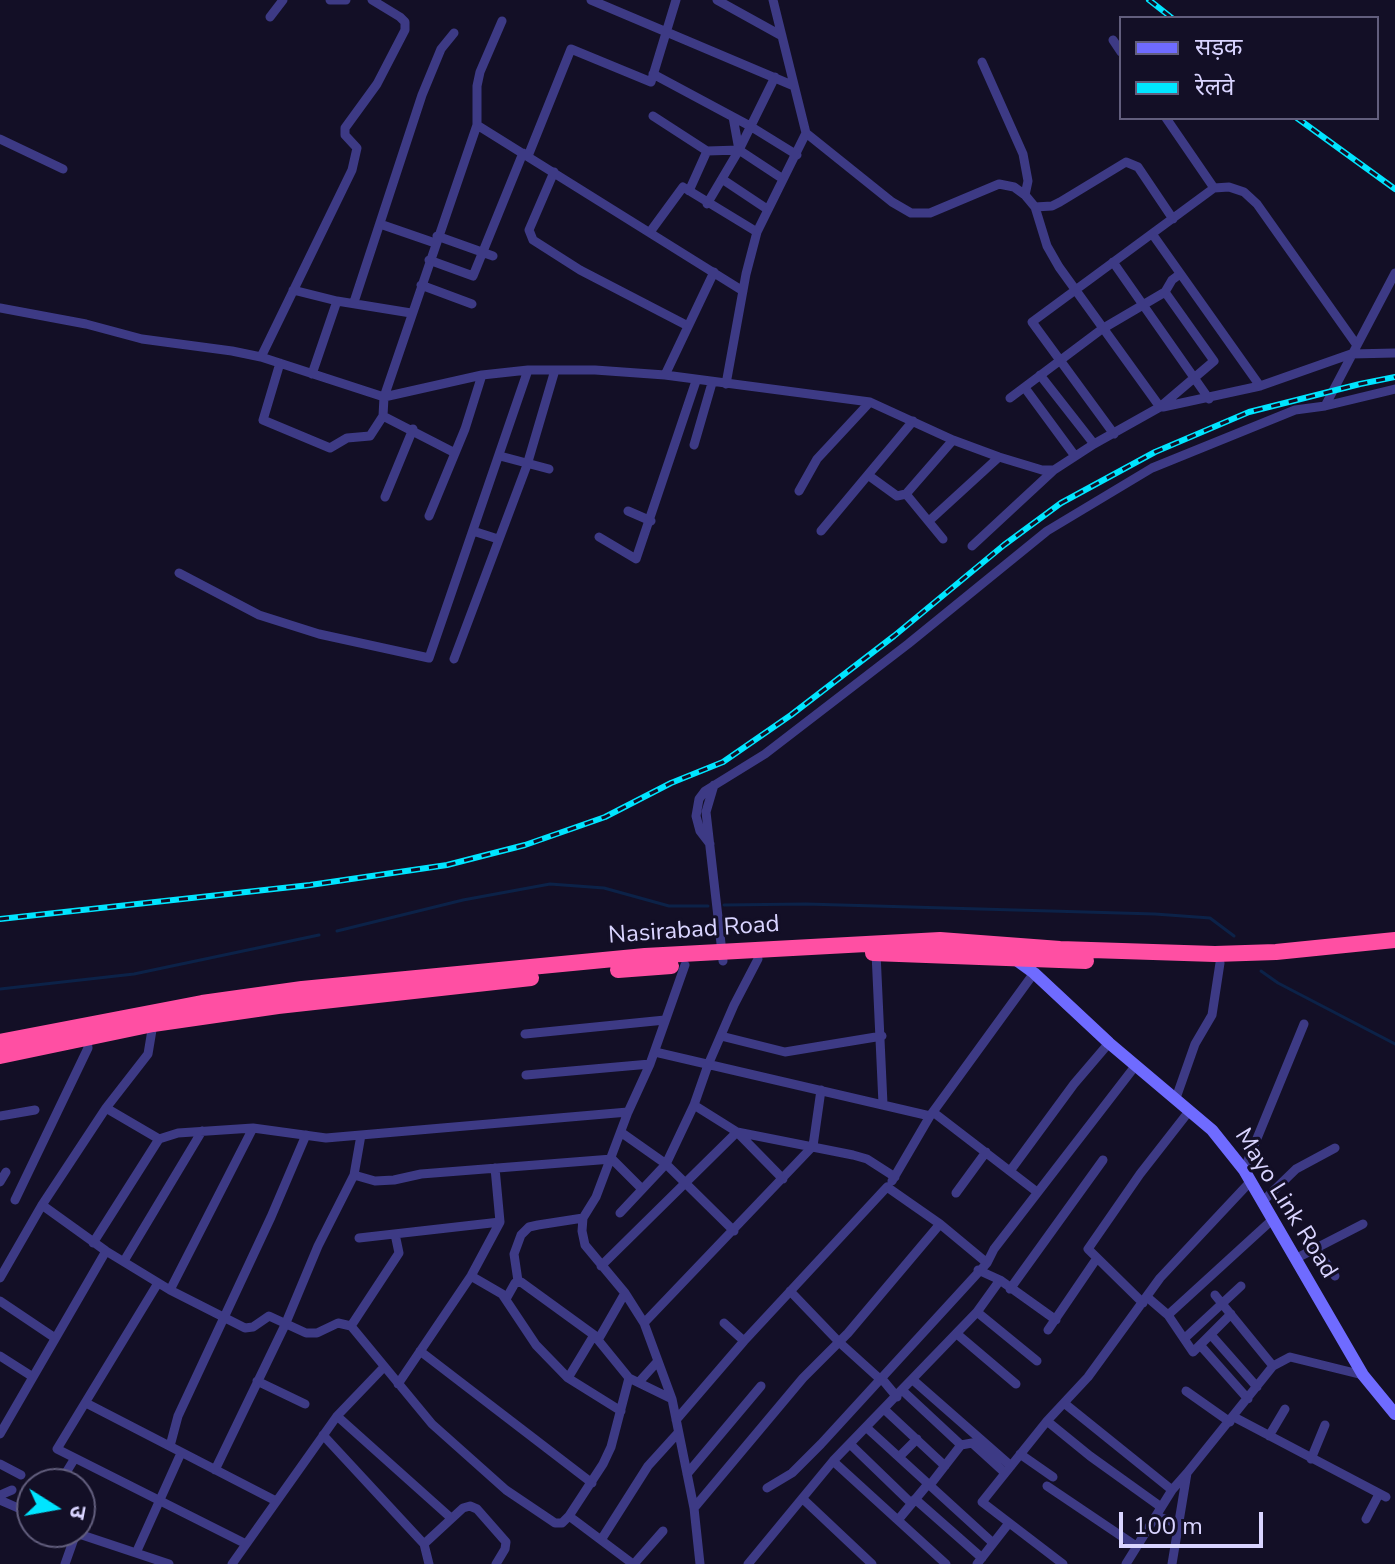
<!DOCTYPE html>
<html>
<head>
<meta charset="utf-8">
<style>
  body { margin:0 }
  #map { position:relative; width:1395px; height:1564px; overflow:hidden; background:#130f26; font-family:"Nunito Sans","Noto Sans Devanagari",sans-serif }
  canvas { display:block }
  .legend { position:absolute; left:1119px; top:16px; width:260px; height:104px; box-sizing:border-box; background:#130f26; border:2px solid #625e7d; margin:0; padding:10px 14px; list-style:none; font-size:24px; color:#d9d4ff }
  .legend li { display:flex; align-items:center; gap:16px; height:40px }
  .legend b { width:40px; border:2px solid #625e7d }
  .north { position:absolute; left:16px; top:1468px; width:80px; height:80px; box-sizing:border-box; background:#130f26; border:2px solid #625e7d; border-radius:50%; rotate:101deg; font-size:22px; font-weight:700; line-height:32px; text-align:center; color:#d9d4ff }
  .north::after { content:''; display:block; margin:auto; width:28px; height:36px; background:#00e5ff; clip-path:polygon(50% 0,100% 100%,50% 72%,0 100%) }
  .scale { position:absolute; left:1119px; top:1512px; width:144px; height:36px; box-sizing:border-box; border:4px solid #d9d4ff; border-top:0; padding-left:10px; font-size:24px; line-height:28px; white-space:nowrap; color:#d9d4ff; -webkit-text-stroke:6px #130f26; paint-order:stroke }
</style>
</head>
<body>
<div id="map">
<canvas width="1395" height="1564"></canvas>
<ul class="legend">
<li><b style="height:10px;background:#6f6bff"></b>सड़क</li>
<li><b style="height:10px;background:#00e5ff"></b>रेलवे</li>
</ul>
<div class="north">उ</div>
<div class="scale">100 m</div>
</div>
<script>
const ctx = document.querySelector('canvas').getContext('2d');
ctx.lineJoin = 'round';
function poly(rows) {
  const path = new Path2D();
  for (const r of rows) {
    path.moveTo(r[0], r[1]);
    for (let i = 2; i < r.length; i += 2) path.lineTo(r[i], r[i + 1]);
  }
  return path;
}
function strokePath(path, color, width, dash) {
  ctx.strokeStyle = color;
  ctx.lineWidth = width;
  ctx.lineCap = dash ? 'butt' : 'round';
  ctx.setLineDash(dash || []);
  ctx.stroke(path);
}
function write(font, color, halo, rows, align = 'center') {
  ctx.font = font + ' "Nunito Sans",sans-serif';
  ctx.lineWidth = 6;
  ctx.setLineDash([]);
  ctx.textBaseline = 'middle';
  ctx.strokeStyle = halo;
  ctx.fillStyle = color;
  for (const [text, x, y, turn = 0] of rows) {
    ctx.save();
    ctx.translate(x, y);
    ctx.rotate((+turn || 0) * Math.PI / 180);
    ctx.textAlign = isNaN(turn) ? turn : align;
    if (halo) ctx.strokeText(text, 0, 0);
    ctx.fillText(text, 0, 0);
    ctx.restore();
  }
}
const stream = poly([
  [724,905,806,904,1155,914,1210,918,1234,936],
  [337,931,463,900,550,884,604,888,669,906,708,906],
  [1261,971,1278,983,1395,1044],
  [0,989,134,974,319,935]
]);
const street = poly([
  [330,0,346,0],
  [591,0,794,86],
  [717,0,782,36],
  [773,0,806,133,892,202,911,213,930,213,999,184,1014,187,1025,195,1035,207,1047,246,1059,267,1160,407],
  [270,17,283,0],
  [1113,40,1121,52],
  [982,62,1023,154,1028,181,1025,195],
  [653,74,750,126,797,155],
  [653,116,707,151,689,191],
  [1166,118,1214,188],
  [477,125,743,291],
  [0,139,63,169],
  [739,150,783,179],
  [707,151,739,150,733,117],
  [528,156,571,49,651,82,676,0],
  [554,172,529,230,533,240,580,270,688,326],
  [722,179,767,209],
  [707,204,739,150,775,77],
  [1035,207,1052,206,1060,202,1126,162,1138,167,1173,219],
  [380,224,435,243],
  [650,232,683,187,757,232],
  [1153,235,1260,386],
  [437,236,493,256],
  [429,260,473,276,523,153],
  [1113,262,1209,399],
  [421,285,472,304],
  [293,290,337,301,411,313],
  [1165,292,1172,280,1180,274],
  [354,302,422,95,441,49,454,33],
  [0,308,86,324,142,339,232,351,261,357,384,397,482,375,528,370,595,370,665,375,870,402,953,440,999,457,1042,470,1054,470],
  [261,357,352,170,357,148,345,135,345,128,377,84,405,30,405,22,400,17,372,0],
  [280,363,263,420,330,448,347,438,370,436,383,416],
  [312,374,337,301],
  [665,375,714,272],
  [1040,375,1094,444],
  [726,384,746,274,757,232,806,133],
  [1025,388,1075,456],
  [1325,406,1395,273],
  [1163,407,1260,386,1351,354,1395,353],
  [1114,434,1032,322,1214,188,1229,187,1244,192,1257,204,1356,344],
  [694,445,712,383],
  [455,453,383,416,384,397,477,125,477,86,480,72,502,21],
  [500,456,549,469],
  [868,475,897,496,906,494],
  [799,491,817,459,870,402],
  [385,497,413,429],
  [628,511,651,521],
  [429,516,465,429,482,375],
  [929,521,999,457],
  [473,531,498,539],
  [821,531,913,421],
  [599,537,636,559,696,381],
  [943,539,906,494,953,440],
  [972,546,1054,470,1094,444,1160,407,1214,361,1165,292,1102,329,1010,398],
  [179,573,259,615,319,634,429,658,528,370],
  [454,659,527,465,555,370],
  [714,785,706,812,723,961],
  [710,844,700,831,696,816,699,799,705,791,765,754,908,644,1047,531,1152,468,1295,410,1325,406,1395,389],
  [876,953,883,1104],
  [685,965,650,1064,628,1112,596,1197,583,1218,582,1231,585,1245,625,1293,644,1323,672,1399,694,1508,700,1564],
  [525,1034,665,1020],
  [721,1036,785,1052,882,1036],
  [655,1052,930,1116],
  [526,1075,650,1064],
  [1176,1098,1195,1044,1212,1015,1220,963],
  [694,1105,737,1132,783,1179],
  [106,1108,159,1139],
  [933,1112,1037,1192],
  [0,1116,35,1110],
  [622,1133,666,1164,734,1231],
  [1244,1170,1304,1024],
  [1010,1171,1074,1084,1109,1043],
  [354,1175,375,1181,394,1180,421,1174,612,1159,642,1189],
  [892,1181,930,1116,1034,973],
  [0,1182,6,1172],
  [956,1193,986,1152],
  [15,1200,88,1048,87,1039],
  [1262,1202,1296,1169,1335,1148],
  [42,1205,106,1251,170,1290,245,1328,253,1327,269,1316,306,1333,317,1333,338,1323,351,1326,432,1424,506,1490,555,1523,562,1523,569,1516,603,1464,611,1447,629,1378],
  [620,1213,666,1164,694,1105,708,1065,734,1005,758,959],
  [359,1238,500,1222],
  [93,1243,159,1139,178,1133,253,1128],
  [1316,1248,1335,1276],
  [1295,1259,1363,1224],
  [124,1261,202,1131],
  [601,1266,737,1132,853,1155,867,1159,895,1177],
  [978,1270,1000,1280],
  [471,1276,502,1294,536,1345,568,1378,621,1411],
  [0,1278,42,1205,106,1108,148,1054,153,1024],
  [518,1281,514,1254,521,1235,529,1227,538,1225,583,1218],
  [158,1283,57,1449,246,1544],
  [1010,1289,1103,1160],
  [170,1290,253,1128,326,1138,628,1112],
  [790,1291,839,1342,881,1380],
  [1215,1295,1273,1366],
  [1147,1297,1168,1315,1193,1352,1231,1314],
  [506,1299,515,1283,521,1282,594,1335,629,1378,672,1399],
  [0,1301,55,1338],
  [1143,1303,1088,1249,1140,1174,1190,1110],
  [977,1312,1037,1361],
  [1168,1315,1272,1220],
  [644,1323,813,1146,821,1090],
  [724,1323,744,1341],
  [351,1326,399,1253,395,1234],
  [1048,1330,1097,1258],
  [957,1334,1016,1384],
  [1212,1336,1257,1387],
  [1185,1338,1241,1286],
  [598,1340,625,1293],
  [1200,1345,1248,1399],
  [420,1351,592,1483],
  [0,1356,33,1377],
  [568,1378,594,1335],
  [882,1379,897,1397],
  [913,1380,1011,1466],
  [257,1381,305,1404],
  [639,1382,658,1361],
  [398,1384,471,1276,500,1222,495,1168],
  [903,1391,961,1445,972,1443,1005,1473],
  [1186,1391,1230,1422],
  [86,1403,276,1501],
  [1064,1403,1172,1490],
  [885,1410,945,1466],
  [337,1416,451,1518],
  [1234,1417,1386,1497],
  [676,1420,744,1341,887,1187,940,1224,987,1263],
  [1047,1421,1090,1456,1161,1507],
  [867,1428,993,1543],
  [0,1434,106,1251],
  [323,1435,424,1544,429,1564],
  [1269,1436,1285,1409],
  [850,1444,911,1503],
  [170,1446,178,1416,271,1217,306,1135],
  [1020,1454,1053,1477],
  [899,1457,917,1439],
  [1311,1459,1325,1425],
  [833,1461,946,1564],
  [0,1464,21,1475],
  [215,1470,285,1325,318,1246,354,1175,361,1135],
  [687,1474,761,1386],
  [59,1484,75,1458],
  [930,1485,961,1445],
  [1047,1486,1136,1546],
  [767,1488,792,1473,821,1444,987,1263,994,1249,1136,1065],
  [0,1495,12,1490],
  [803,1499,872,1564],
  [915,1499,982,1558],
  [0,1500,32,1514],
  [694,1508,803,1378,848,1333,940,1224],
  [569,1516,633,1564],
  [1156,1516,1179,1524],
  [1366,1519,1379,1494],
  [898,1520,928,1484],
  [601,1540,648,1466,677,1434],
  [424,1544,463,1508,470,1506,477,1509,506,1542,505,1549,496,1564],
  [136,1553,181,1453],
  [65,1564,76,1533,169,1564],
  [232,1564,337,1416,384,1367],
  [634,1564,663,1531],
  [748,1564,833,1461,977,1312,1000,1280,1056,1320],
  [977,1564,1009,1523],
  [1063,1564,982,1502,1047,1421,1088,1377,1160,1278,1250,1182],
  [1126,1564,1172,1490,1187,1473],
  [1172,1564,1187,1473,1273,1366,1290,1357,1363,1375]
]);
const secondary = poly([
  [1012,957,1034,973,1109,1043,1212,1130,1244,1170,1363,1375,1395,1414]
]);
const highway = poly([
  [873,953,1086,961],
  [618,970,671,966],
  [0,1042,202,1003,302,989,645,956,940,940,1060,949,1215,954,1276,952,1395,940],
  [0,1056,153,1024,278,1006,531,978]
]);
const rail = poly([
  [1149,0,1172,18],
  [1297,118,1395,189],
  [0,919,310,885,447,865,525,845,605,817,671,783,723,762,791,715,894,636,1004,545,1061,503,1155,452,1249,412,1360,384,1395,377]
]);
const streetNames = [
  ["Nasirabad Road",694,931,-4],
  ["Mayo Link Road",1285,1204,58]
];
strokePath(stream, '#0c2248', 3);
strokePath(street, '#3d3a85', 9);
strokePath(secondary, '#6f6bff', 12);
strokePath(highway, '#ff4fa3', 16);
strokePath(rail, '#00e5ff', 6);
strokePath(rail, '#130f26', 3, [9]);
write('24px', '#d9d4ff', '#130f26', streetNames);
</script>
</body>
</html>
